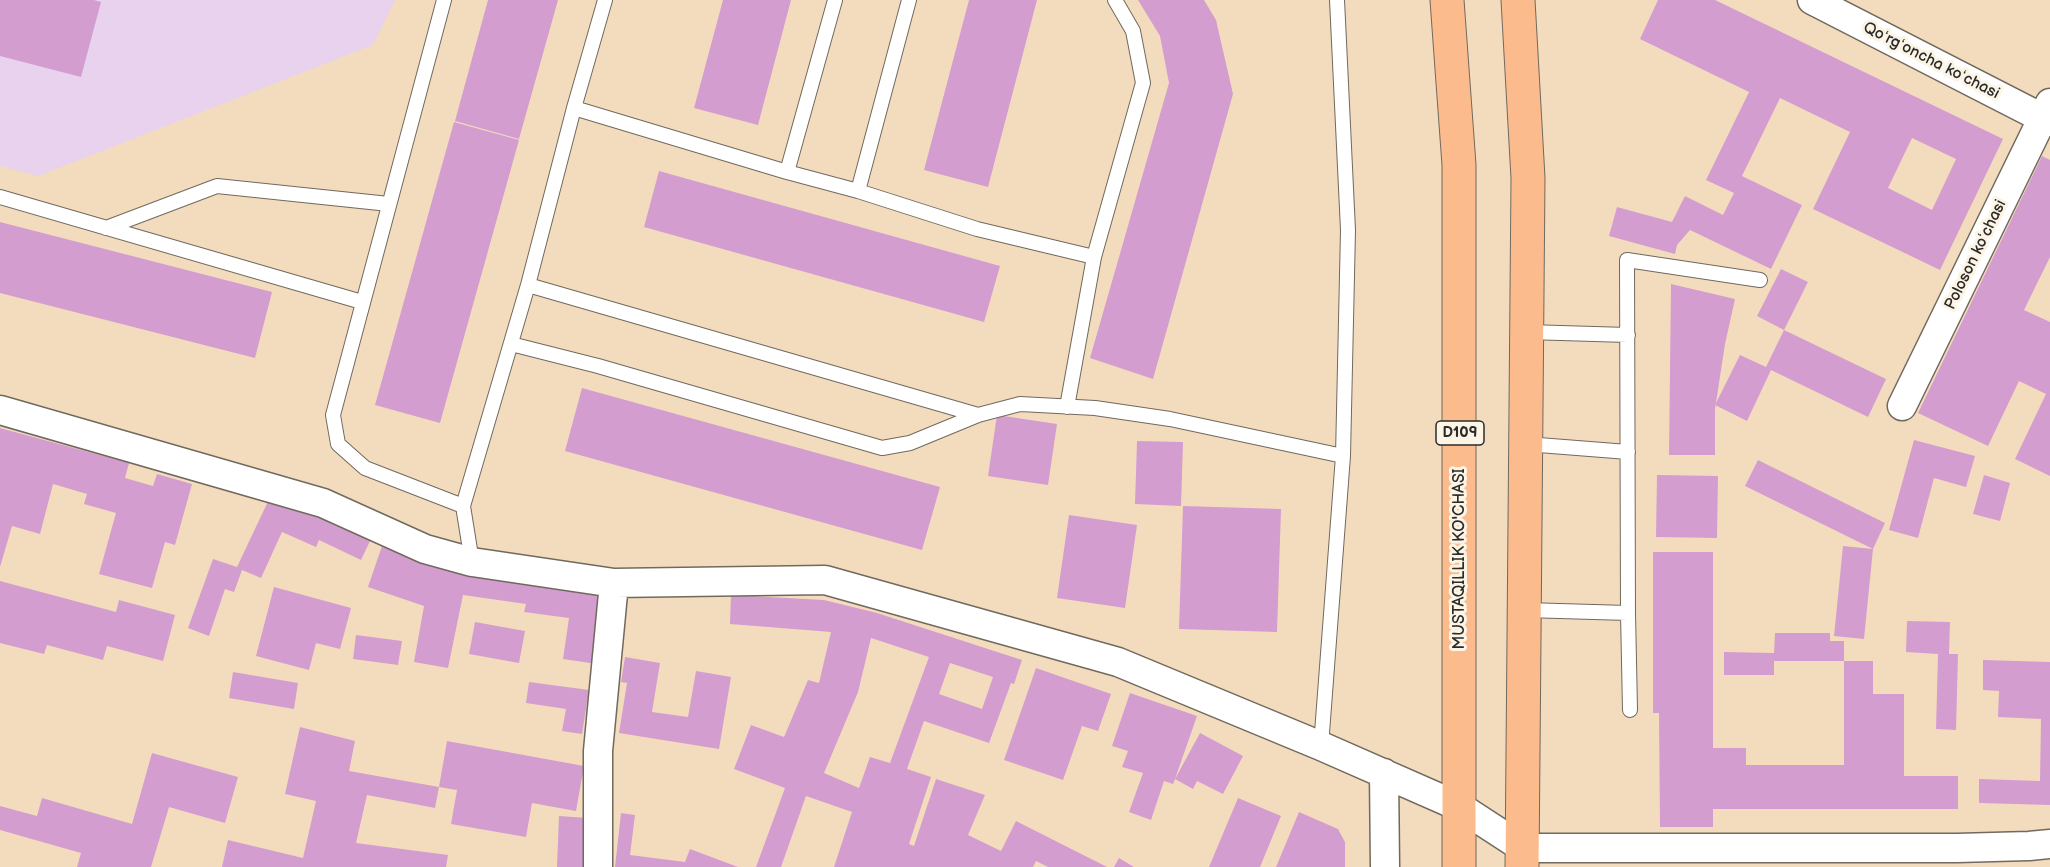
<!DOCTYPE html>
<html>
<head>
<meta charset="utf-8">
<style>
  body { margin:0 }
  canvas { display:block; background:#f3dcbd }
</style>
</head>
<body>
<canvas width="2050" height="867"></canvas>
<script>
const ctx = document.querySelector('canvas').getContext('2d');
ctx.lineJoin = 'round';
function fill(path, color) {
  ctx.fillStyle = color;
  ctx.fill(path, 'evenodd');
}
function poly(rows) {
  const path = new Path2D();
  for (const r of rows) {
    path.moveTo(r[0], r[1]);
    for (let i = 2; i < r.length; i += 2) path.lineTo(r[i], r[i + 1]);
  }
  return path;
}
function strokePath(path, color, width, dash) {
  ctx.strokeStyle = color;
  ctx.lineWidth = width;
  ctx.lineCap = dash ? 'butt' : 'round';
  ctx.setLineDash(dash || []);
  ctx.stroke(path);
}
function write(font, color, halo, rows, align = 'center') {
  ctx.font = font + ' "Balsamiq Sans",sans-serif';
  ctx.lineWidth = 6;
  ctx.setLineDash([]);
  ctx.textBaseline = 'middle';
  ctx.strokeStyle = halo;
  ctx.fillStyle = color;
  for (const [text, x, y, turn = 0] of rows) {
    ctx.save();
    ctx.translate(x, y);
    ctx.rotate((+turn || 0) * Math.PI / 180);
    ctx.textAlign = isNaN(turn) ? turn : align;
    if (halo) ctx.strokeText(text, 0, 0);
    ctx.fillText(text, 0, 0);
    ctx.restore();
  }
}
const built = poly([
  [0,0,395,0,373,45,38,176,0,166]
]);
const building = poly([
  [0,0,94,0,101,2,81,77,0,56],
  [488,0,558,0,519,139,455,121],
  [723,0,791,0,758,125,694,108],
  [969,0,1037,0,988,187,924,170],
  [1138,0,1204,0,1216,20,1233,94,1153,379,1090,358,1169,83,1160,36],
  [1658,0,1715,0,2003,139,1940,270,1813,209,1850,132,1780,98,1742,176,1802,205,1771,269,1690,230,1677,245,1675,254,1609,236,1617,207,1672,222,1685,196,1723,215,1734,193,1706,180,1749,92,1640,39],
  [1912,138,1956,159,1932,210,1888,188],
  [454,122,519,140,440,423,375,405],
  [2042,156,2050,160,2050,257,2024,310,2050,322,2050,476,2015,459,2046,394,2019,381,1988,446,1918,413],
  [659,171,1000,266,984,322,644,227],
  [0,222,272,292,255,358,0,293],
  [1781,269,1808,282,1784,330,1757,316],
  [1671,284,1735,299,1725,344,1715,409,1715,455,1669,455],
  [1784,330,1886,379,1868,417,1771,370,1747,421,1715,405,1740,355,1766,367],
  [582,388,940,487,922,550,565,451],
  [997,415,1057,424,1048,485,988,476],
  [0,428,129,463,125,478,153,486,157,474,192,484,175,545,165,542,152,588,99,574,116,513,84,504,87,494,53,484,40,534,12,526,0,567],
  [1914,440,1975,456,1966,487,1934,478,1918,538,1889,530],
  [1137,441,1183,442,1181,506,1135,504],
  [1758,460,1885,523,1873,549,1745,486],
  [1657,475,1718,476,1717,538,1656,537],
  [1984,475,2010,483,2000,521,1973,514],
  [272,493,371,539,361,560,319,540,316,547,282,532,261,578,242,570,234,592,225,589,209,636,188,628,213,559,237,567],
  [1183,506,1281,509,1277,632,1179,629],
  [1069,515,1137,525,1125,608,1057,598],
  [383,543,607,592,597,664,563,659,569,618,524,612,526,604,463,595,448,668,414,662,424,606,368,587],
  [1843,546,1873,549,1864,639,1834,636],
  [1653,552,1713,552,1713,748,1746,748,1746,765,1844,765,1844,661,1774,661,1774,675,1724,675,1724,652,1774,653,1775,633,1830,633,1830,641,1844,641,1844,661,1873,661,1873,694,1904,694,1904,776,1958,776,1958,809,1713,809,1713,827,1660,827,1659,713,1653,713],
  [0,581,116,612,119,600,175,615,163,661,107,646,103,660,47,645,44,654,0,643],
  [274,587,351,608,340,649,316,643,309,670,256,656],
  [731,595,824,600,877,613,1022,660,1014,684,1011,683,989,743,924,721,907,769,931,777,909,844,914,846,936,779,985,795,968,835,1001,851,1016,821,1107,867,1048,867,1036,861,1033,867,834,867,852,812,806,796,781,867,756,867,785,788,734,769,751,725,784,737,808,680,819,683,831,632,730,624],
  [871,638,929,657,890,763,870,757,859,788,824,773,858,692],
  [950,663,993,677,982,709,939,694],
  [1907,621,1950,622,1949,654,1958,654,1956,730,1936,729,1938,654,1906,652],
  [475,622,525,631,519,663,469,654],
  [356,635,402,641,398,665,353,659],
  [625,657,660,663,652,712,688,717,696,671,731,677,719,749,619,733,627,683,621,682],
  [1983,660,2050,662,2050,805,1979,803,1979,779,2040,781,2041,719,1998,717,1999,691,1983,690],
  [1036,668,1111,694,1098,731,1082,726,1063,780,1004,760],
  [233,672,298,683,294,709,229,698],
  [529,682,589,690,582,734,562,731,566,709,526,703],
  [1130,693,1197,716,1175,779,1200,733,1243,756,1223,794,1197,781,1193,789,1175,779,1173,784,1164,781,1151,820,1129,812,1143,773,1122,767,1128,751,1112,746],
  [300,727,355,741,349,771,439,787,435,808,367,795,356,843,448,855,446,867,222,867,228,840,303,858,316,801,285,794],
  [447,741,584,766,576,811,532,803,526,837,451,824,457,790,439,787],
  [152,753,238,777,225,823,169,807,151,867,77,867,81,853,0,830,0,806,37,816,42,798,132,824],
  [1238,798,1281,816,1260,867,1209,867],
  [1299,812,1338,829,1345,842,1345,867,1276,867],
  [621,813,635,815,630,855,685,862,690,849,738,867,615,867],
  [559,816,588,818,586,867,557,867],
  [1119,858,1134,867,1114,867]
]);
const service = poly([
  [444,0,333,415,338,444,365,468,463,506,472,562],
  [574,108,787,172,858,191,977,229,1094,257,1067,407],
  [787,172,835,0],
  [858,191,909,0],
  [0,197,362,302],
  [106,228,217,186,389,204],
  [1094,257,1143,83,1133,31,1115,0],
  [528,285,978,415],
  [1527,332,1628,335],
  [511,344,598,366,882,448,910,443,978,415,1020,404,1095,408,1170,419,1343,456],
  [1526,444,1628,452],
  [463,506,528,285,574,108,605,0],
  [1525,610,1628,613],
  [1630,710,1628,613,1627,260,1760,280],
  [1321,746,1343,456,1348,230,1337,0]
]);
const minor = poly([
  [1812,0,2050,122],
  [1902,406,2050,103],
  [0,410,323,503,425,549,472,562,614,583,825,580,1118,662,1321,746,1460,807,1523,848,1957,848,2029,846,2050,844],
  [1384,773,1385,867],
  [598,867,598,751,614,583]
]);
const primary = poly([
  [1447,0,1459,165,1459,867],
  [1518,0,1528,178,1522,867]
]);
const shields = [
  [1460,433,48]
];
const shieldNames = [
  ["D109",1460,433]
];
const streetNames = [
  ["Qoʻrgʻoncha koʻchasi",1931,61,27],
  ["Poloson koʻchasi",1976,255,-64],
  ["MUSTAQILLIK KO'CHASI",1460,559,-90]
];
fill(built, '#e8d2ee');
fill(building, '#d49dd0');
strokePath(service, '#71695e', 16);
strokePath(minor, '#71695e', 31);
strokePath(primary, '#71695e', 35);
strokePath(service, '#fff', 14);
strokePath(minor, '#fff', 28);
strokePath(primary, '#fbbb8c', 33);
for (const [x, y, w] of shields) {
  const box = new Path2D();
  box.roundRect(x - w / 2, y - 12, w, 24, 4.5);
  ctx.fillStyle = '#fcf5e5';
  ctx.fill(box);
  strokePath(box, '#2b2b2b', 1.5);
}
write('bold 15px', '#2b2b2b', null, shieldNames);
write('16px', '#2b2b2b', '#fcf5e5', streetNames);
</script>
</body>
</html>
